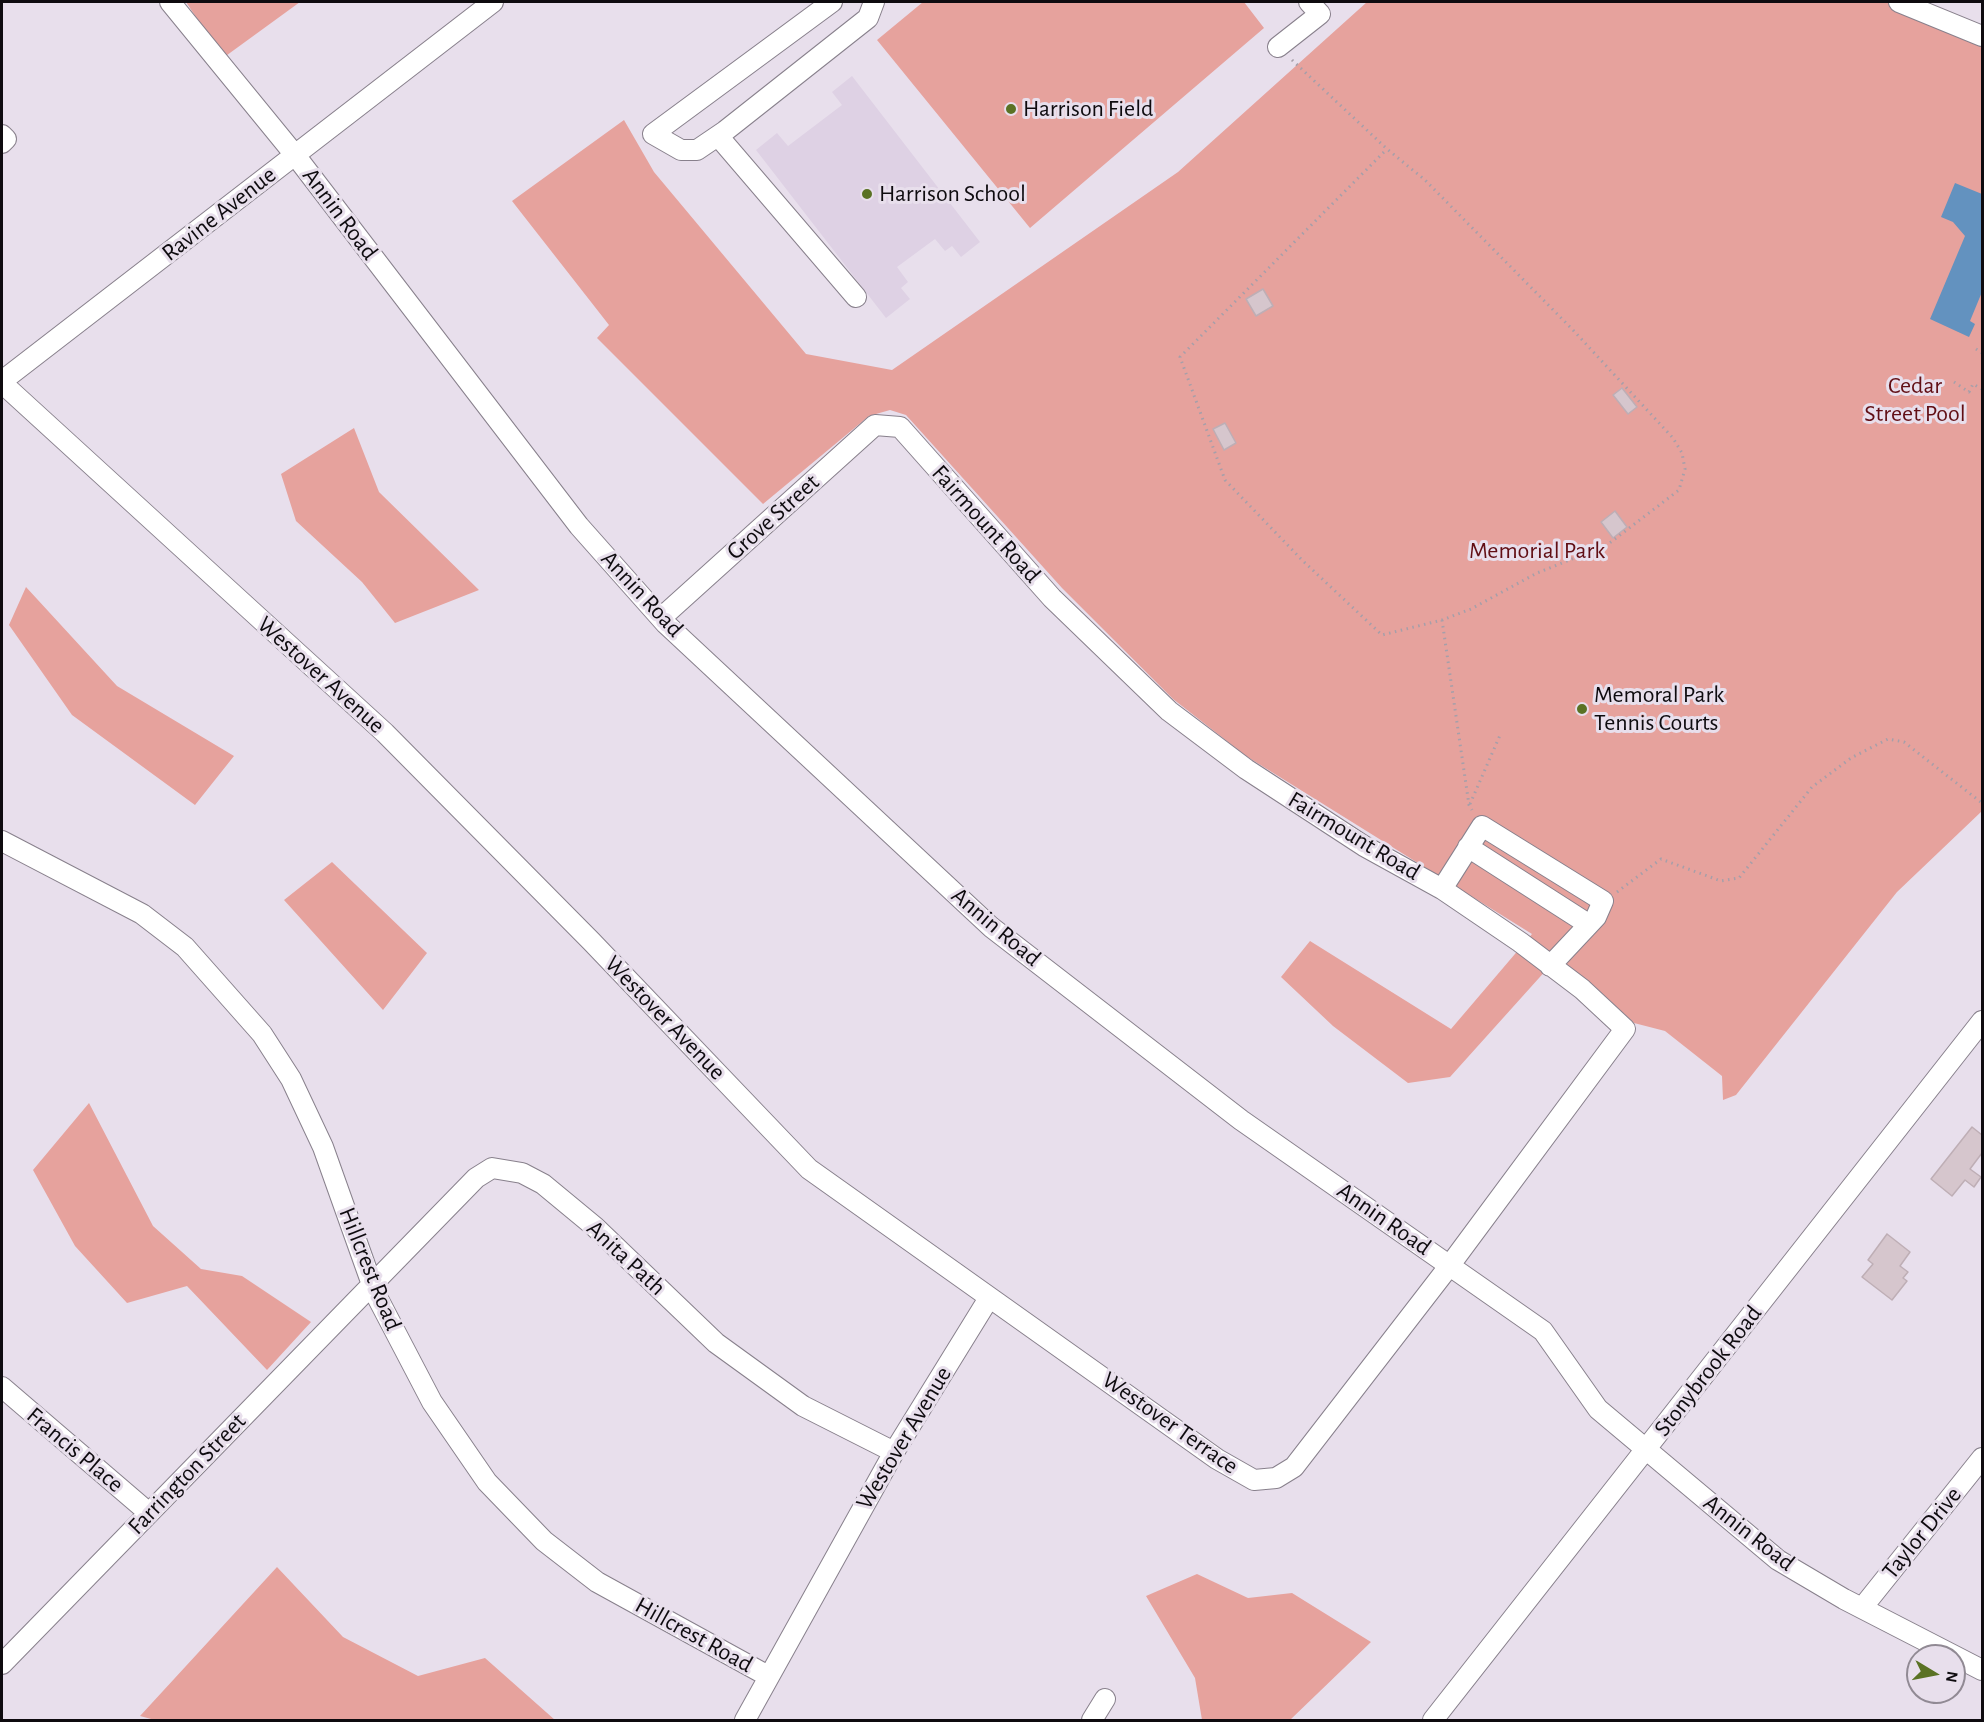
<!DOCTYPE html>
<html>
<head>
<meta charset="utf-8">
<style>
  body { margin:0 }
  #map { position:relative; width:1984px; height:1722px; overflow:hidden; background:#e8dfec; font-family:"Alegreya Sans",sans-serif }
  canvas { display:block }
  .frame { position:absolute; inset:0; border:3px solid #0e0b0f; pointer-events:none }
  .north { position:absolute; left:1906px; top:1644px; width:60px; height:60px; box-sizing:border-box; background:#e8dfec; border:2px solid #918a94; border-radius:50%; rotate:100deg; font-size:16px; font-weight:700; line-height:24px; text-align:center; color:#0e0b0f }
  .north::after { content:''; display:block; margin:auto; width:21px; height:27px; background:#5a7224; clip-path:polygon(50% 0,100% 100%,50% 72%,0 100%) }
</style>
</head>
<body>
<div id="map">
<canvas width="1984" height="1722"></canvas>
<div class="frame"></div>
<div class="north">N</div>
</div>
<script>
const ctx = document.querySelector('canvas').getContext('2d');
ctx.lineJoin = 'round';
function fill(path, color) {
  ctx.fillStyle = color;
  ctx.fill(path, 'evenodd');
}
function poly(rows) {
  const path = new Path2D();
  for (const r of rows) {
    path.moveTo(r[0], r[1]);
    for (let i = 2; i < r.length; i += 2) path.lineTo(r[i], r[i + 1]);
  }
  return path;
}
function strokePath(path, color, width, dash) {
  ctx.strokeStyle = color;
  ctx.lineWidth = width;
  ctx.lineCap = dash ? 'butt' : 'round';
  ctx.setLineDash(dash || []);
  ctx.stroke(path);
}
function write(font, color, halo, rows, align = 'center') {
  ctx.font = font + ' "Alegreya Sans",sans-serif';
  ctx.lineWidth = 6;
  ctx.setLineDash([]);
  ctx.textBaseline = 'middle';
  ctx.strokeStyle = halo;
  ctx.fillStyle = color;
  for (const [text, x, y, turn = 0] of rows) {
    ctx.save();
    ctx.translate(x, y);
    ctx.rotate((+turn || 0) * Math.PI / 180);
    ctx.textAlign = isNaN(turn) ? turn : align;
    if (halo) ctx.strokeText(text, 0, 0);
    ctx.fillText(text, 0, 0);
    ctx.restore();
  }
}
const built = poly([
  [852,76,980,242,961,257,952,246,945,251,935,239,897,267,908,282,901,288,910,299,886,318,756,150,777,133,788,146,842,105,832,92]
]);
const green = poly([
  [186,2,300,2,223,58],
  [923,2,1244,2,1264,28,1030,228,877,40],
  [1367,2,1887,2,1982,47,1982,811,1897,892,1736,1095,1723,1100,1722,1076,1665,1031,1634,1023,1592,984,1548,968,1450,1077,1408,1083,1333,1026,1281,977,1310,941,1451,1029,1532,934,1246,756,1173,699,1062,588,906,415,890,410,869,416,763,504,597,338,609,325,512,201,624,120,654,172,806,354,892,370,1178,172],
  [354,428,379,492,479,590,395,623,362,582,296,521,281,474],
  [26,587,117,686,234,756,195,805,72,715,9,625],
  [332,862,427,953,383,1010,284,900],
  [89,1103,153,1226,201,1269,242,1276,311,1322,267,1370,187,1286,127,1303,75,1246,33,1170],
  [277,1567,343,1637,418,1676,485,1658,555,1720,155,1720,140,1716],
  [1197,1574,1248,1598,1292,1593,1371,1642,1290,1720,1202,1720,1195,1678,1146,1596]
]);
const water = poly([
  [1955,183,1982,194,1982,292,1970,321,1975,324,1969,337,1930,319,1965,236,1953,222,1941,217]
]);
const building = poly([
  [1263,289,1273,306,1256,316,1246,299,1263,289],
  [1622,388,1637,407,1628,414,1613,395,1622,388],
  [1225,423,1236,443,1224,450,1213,429,1225,423],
  [1615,511,1627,527,1613,538,1601,522,1615,511],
  [1972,1127,1982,1135,1982,1153,1970,1169,1981,1177,1974,1187,1965,1180,1952,1196,1931,1179,1972,1127],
  [1887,1234,1910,1252,1900,1266,1908,1272,1903,1278,1907,1281,1892,1300,1862,1277,1873,1264,1868,1260,1887,1234]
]);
const path = poly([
  [1292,60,1387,149,1425,180,1573,330,1673,438,1682,453,1685,469,1679,490,1607,545,1537,573,1471,609,1442,620,1382,635,1302,560,1225,480,1180,357,1387,149],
  [1976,349,1982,353],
  [1954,382,1969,392,1973,384,1982,389],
  [1442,620,1469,805,1472,810],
  [1470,804,1501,733],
  [1617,892,1661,859,1721,881,1739,878,1812,787,1851,758,1888,739,1904,742,1982,803]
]);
const minor = poly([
  [170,2,295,155,579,526,666,624,991,927,1241,1120,1543,1331,1598,1409,1778,1560,1844,1599,1982,1670],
  [832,2,653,134,681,150,697,150,725,131,868,18,874,2],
  [1899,2,1982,36],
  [1278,47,1320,14,1309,2],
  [2,135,6,139,2,143],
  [718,136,856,297],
  [2,381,493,2],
  [2,383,385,733,591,941,809,1169,1217,1459,1254,1480,1276,1478,1294,1467,1450,1265,1625,1029,1582,989,1520,942,1442,889,1364,846,1246,769,1169,711,1052,598,900,427,875,425,661,618],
  [2,841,142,914,185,947,262,1034,291,1079,323,1147,375,1293,432,1402,487,1482,544,1541,597,1582,768,1676],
  [1468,847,1588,924],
  [1442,889,1482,826,1603,901,1596,917,1550,966],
  [2,1387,149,1513],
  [1862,1608,1982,1458],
  [2,1664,476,1178,492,1168,522,1173,543,1184,595,1227,716,1343,803,1406,894,1452],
  [745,1720,894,1452,989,1298],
  [1092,1720,1105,1699],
  [1433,1720,1982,1021]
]);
const markers = [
  [1011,109,6,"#5a7224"],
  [867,194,6,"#5a7224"],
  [1582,709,6,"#5a7224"]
];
const poiNames = [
  ["Harrison Field",1023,109],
  ["Harrison School",879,194],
  ["Memoral Park",1594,695],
  ["Tennis Courts",1594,723]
];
const streetNames = [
  ["Ravine Avenue",219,214,-38],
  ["Annin Road",340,214,53],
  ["Grove Street",773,517,-42],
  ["Fairmount Road",986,524,48],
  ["Annin Road",642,594,47],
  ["Westover Avenue",321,675,42],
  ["Fairmount Road",1354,836,31],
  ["Annin Road",996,927,40],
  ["Westover Avenue",665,1018,46],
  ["Annin Road",1384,1219,35],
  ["Anita Path",626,1258,43],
  ["Hillcrest Road",370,1269,68],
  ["Stonybrook Road",1708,1371,-52],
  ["Westover Terrace",1170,1423,35],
  ["Westover Avenue",904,1438,-59],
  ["Francis Place",75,1450,40],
  ["Farrington Street",187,1474,-46],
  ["Annin Road",1749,1533,38],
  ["Taylor Drive",1922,1533,-51],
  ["Hillcrest Road",694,1635,29]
];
const parkNames = [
  ["Cedar",1915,386],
  ["Street Pool",1915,414],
  ["Memorial Park",1537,551]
];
fill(built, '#ded1e4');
fill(green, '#e6a29d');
fill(water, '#6392bf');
fill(building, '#d6c6cd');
strokePath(building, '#beaeb5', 1.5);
strokePath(minor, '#88808c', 22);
strokePath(path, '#a69fa9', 3, [1.5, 4.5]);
strokePath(minor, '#fff', 20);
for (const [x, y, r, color] of markers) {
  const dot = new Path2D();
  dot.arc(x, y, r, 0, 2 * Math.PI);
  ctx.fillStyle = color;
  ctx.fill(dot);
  strokePath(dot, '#e8dfec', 2);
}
write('24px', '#0e0b0f', '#e8dfec', poiNames, 'left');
write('24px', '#0e0b0f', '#e8dfec', streetNames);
write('24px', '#610e14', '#e8dfec', parkNames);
</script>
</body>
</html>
